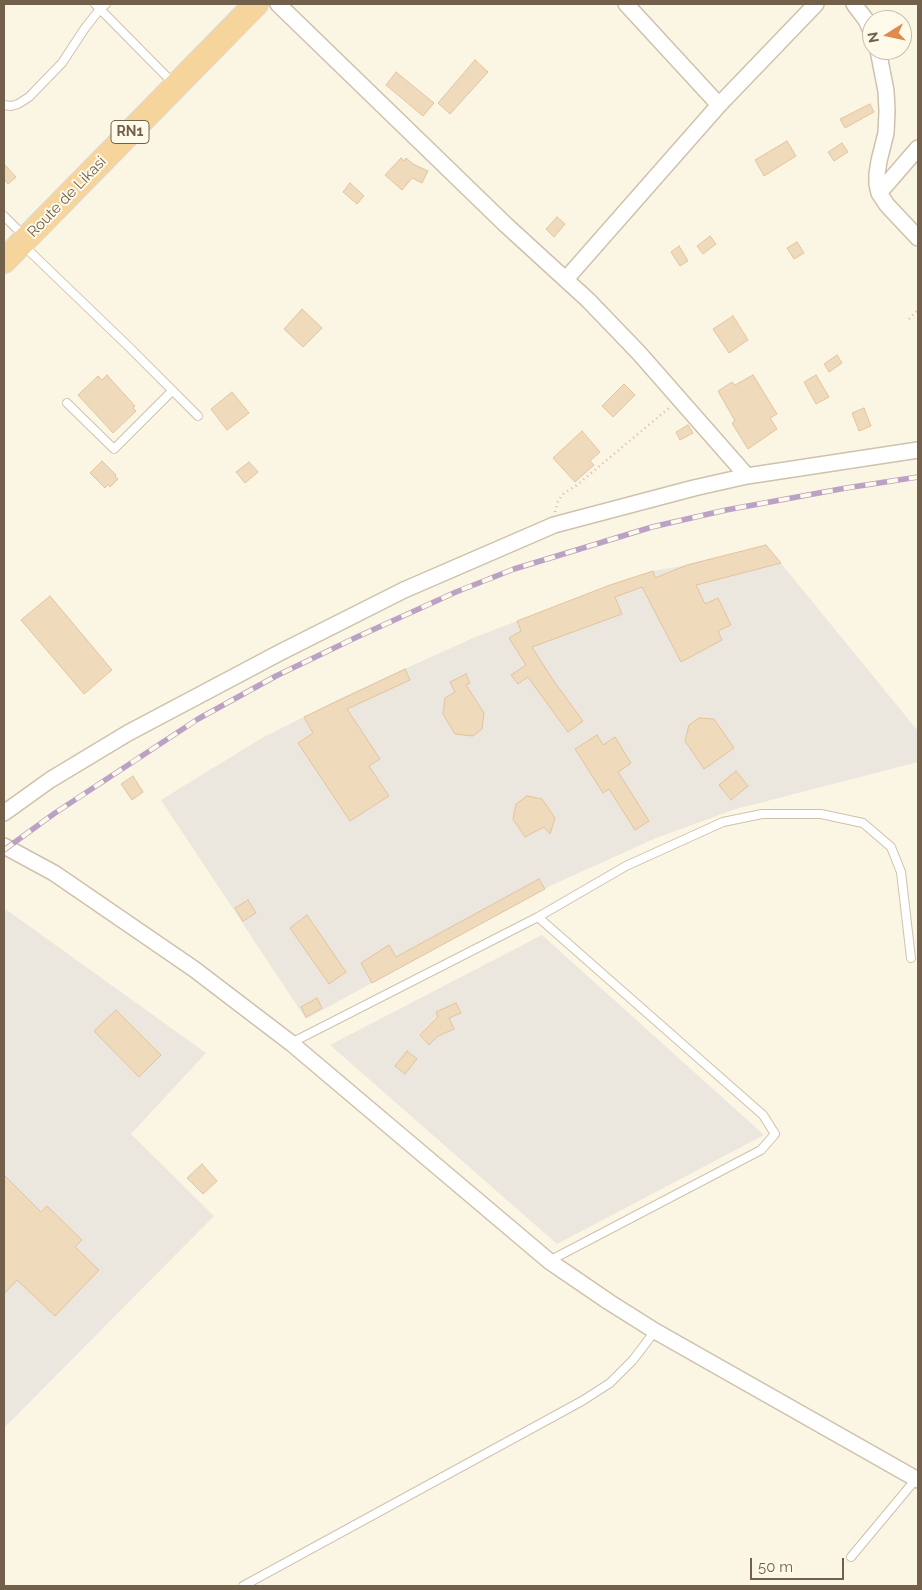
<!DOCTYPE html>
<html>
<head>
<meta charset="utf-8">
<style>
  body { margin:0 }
  #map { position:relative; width:922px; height:1590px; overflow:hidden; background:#fbf6e3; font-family:Raleway,sans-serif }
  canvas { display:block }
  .frame { position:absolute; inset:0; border:5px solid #72604a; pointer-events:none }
  .north { position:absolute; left:862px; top:10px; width:50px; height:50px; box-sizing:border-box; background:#fefae9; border:1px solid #c6bca9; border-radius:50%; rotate:260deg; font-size:14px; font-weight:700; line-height:20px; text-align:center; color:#72604a }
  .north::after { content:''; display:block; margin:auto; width:18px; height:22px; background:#e2894c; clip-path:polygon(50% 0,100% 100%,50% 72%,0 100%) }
  .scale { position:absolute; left:750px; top:1558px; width:94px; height:22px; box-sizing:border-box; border:2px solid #72604a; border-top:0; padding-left:6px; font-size:15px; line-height:18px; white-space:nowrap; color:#72604a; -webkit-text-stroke:4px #fefae9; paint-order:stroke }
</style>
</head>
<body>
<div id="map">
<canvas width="922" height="1590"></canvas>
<div class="frame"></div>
<div class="north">N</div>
<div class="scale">50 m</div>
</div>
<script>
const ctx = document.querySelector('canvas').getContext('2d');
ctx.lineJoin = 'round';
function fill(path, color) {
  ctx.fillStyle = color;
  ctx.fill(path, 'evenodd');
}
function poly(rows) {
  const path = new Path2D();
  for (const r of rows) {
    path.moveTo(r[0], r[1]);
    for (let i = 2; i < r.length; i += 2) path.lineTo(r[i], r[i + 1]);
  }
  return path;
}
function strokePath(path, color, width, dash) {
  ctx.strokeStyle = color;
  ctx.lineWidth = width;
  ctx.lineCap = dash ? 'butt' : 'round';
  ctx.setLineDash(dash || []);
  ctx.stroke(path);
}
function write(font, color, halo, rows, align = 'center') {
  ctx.font = font + ' Raleway,sans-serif';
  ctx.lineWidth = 4;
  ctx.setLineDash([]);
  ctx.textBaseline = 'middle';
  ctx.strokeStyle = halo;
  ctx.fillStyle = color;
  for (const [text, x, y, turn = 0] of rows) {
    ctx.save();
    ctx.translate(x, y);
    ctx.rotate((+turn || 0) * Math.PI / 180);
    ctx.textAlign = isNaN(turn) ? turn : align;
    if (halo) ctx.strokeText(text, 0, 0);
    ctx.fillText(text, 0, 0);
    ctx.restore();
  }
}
const industrial = poly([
  [766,545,918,731,918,762,736,809,656,838,552,885,306,1019,161,800,262,738,343,697,473,638,610,585,653,571,687,565],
  [4,908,206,1053,131,1134,214,1216,4,1428],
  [542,935,764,1135,557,1244,330,1045]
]);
const building = poly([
  [475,60,488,72,450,114,438,103,475,60],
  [396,72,434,103,423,116,386,85,396,72],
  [870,104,874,112,845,128,840,119,870,104],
  [787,141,796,156,764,176,755,160,787,141],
  [842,143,848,152,834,161,828,152,842,143],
  [401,158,404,161,406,158,413,164,428,171,422,183,412,178,402,190,385,175,401,158],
  [4,164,16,177,8,184,4,179,4,164],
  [350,183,364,196,357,204,343,192,350,183],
  [557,217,565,224,554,237,546,229,557,217],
  [710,236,716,244,703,254,697,246,710,236],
  [797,242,804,253,794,259,787,248,797,242],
  [679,246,688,261,680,266,671,252,679,246],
  [302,309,322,328,303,347,284,329,302,309],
  [733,316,748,340,729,353,713,329,733,316],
  [837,355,842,363,829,372,824,364,837,355],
  [107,375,135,406,133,408,136,411,113,433,78,395,98,376,102,380,107,375],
  [753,375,777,414,770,418,777,429,748,449,732,423,735,421,718,391,732,382,735,385,753,375],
  [816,375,829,397,816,404,804,382,816,375],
  [624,384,635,395,613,417,602,406,624,384],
  [232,392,249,413,227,430,211,409,232,392],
  [864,408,871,426,859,431,852,413,864,408],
  [688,425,693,433,680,440,676,432,688,425],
  [582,431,600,452,590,461,594,465,575,482,553,458,582,431],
  [102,461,116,475,115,477,118,479,110,487,108,484,105,488,90,473,102,461],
  [249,462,258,472,245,483,236,472,249,462],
  [766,545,781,563,696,585,705,604,718,598,731,625,718,631,722,640,681,662,642,587,615,597,622,614,532,647,553,680,583,721,568,732,528,677,518,684,511,675,526,665,509,638,521,631,517,621,610,585,653,571,655,578,687,565,766,545],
  [50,596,112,670,84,694,21,620,50,596],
  [405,669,410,680,347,709,380,759,369,766,389,796,350,821,298,743,313,733,304,717,405,669],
  [466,674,470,683,466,685,484,713,482,729,473,736,455,734,443,714,445,698,455,692,450,682,466,674],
  [699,718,714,719,734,748,704,769,685,741,689,725,699,718],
  [597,735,603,745,615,737,631,763,618,772,649,821,635,830,609,789,603,793,575,749,597,735],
  [736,771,748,786,731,800,719,785,736,771],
  [133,776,143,792,132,800,121,784,133,776],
  [527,796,542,799,555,818,550,834,544,827,525,837,513,819,516,804,527,796],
  [539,879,545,889,372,983,361,963,389,945,396,957,539,879],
  [248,900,256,913,243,921,235,908,248,900],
  [307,915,346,972,329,984,290,928,307,915],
  [317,998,322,1008,306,1017,301,1007,317,998],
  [456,1003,461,1013,449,1018,454,1029,438,1036,429,1045,420,1035,438,1017,436,1012,456,1003],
  [116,1010,161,1055,139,1077,94,1031,116,1010],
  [407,1051,417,1059,405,1074,395,1066,407,1051],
  [202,1164,217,1181,203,1194,187,1178,202,1164],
  [4,1175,41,1212,47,1206,82,1240,75,1247,99,1270,55,1316,17,1280,4,1294,4,1175]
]);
const path = poly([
  [909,319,918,310],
  [555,512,558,501,563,494,577,485,669,408]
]);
const service = poly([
  [95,4,174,84],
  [4,105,11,106,18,104,29,97,62,63,85,28,100,9,106,4],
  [4,216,25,237],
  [24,246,128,346,198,416],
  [67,403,114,449,172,391],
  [538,917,626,866,723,822,762,814,821,814,863,823,891,847,901,872,911,958],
  [291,1043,538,917,763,1115,775,1134,761,1150,549,1261],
  [851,1557,916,1479],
  [243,1586,582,1401,610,1383,633,1360,655,1331]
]);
const minor = poly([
  [278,4,506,225,588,300,639,353,747,476],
  [854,4,866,20,872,33],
  [878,50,886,91,887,111,886,133,879,161,877,174,877,184,879,193,887,205,918,238],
  [719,105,816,4],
  [879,193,918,148],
  [566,279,719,105,626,4],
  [4,813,50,780,128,733,281,652,404,590,554,525,694,488,747,476,918,450],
  [4,846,54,873,194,969,291,1043,549,1261,609,1302,655,1331,918,1480]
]);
const trunk = poly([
  [4,261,256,4]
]);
const rail = poly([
  [4,850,55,813,198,719,276,676,357,637,456,592,514,569,652,527,726,510,846,488,918,477]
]);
const shields = [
  [130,132,38]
];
const shieldNames = [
  ["RN1",130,132]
];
const streetNames = [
  ["Route de Likasi",67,197,-46]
];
fill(industrial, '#ebe6de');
fill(building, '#f0dabc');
strokePath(building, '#e2c49d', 1);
strokePath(service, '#cec2ad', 10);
strokePath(minor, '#cec2ad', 18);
strokePath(trunk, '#ddd9d4', 26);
strokePath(path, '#d4be9f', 2.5, [1, 4]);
strokePath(service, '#fff', 8);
strokePath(minor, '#fff', 15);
strokePath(trunk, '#f6d59c', 24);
strokePath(rail, '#bba2c4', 5.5);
strokePath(rail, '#fefae9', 4, [11]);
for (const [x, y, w] of shields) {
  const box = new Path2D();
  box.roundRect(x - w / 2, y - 11.5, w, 23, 4);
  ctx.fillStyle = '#fefae9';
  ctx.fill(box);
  strokePath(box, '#72604a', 1);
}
write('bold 14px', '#72604a', null, shieldNames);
write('15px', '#72604a', '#fefae9', streetNames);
</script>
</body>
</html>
